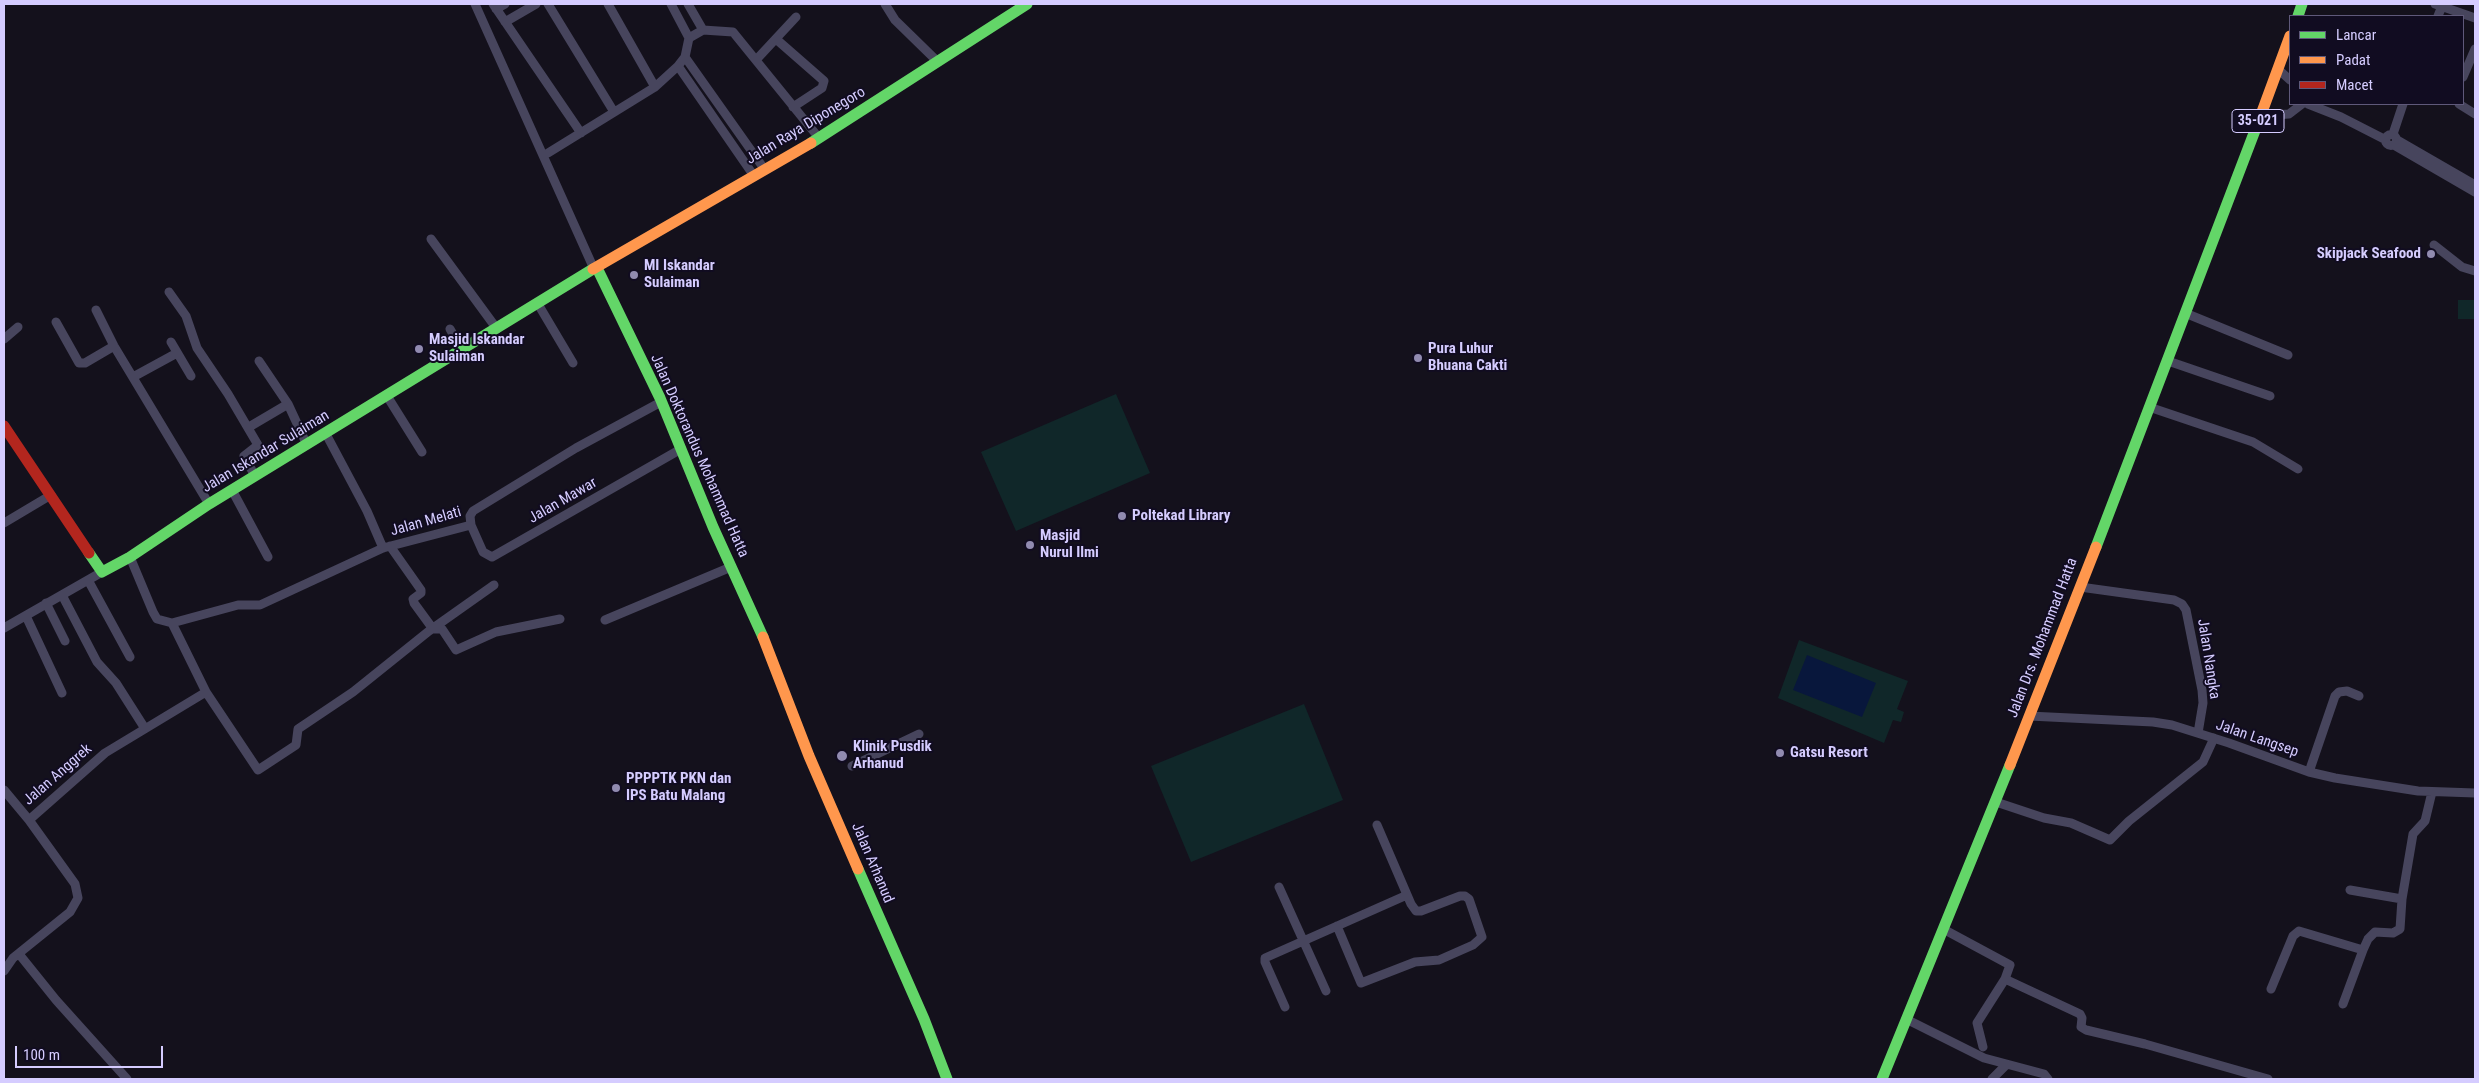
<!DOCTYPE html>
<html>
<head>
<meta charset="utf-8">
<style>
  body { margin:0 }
  #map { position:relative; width:2479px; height:1083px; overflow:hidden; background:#14111c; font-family:"Roboto Condensed",sans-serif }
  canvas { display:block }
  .frame { position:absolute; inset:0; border:5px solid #d5ccff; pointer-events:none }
  .legend { position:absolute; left:2289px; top:15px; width:175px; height:90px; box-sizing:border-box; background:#110c21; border:1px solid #5f597a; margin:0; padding:6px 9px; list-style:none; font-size:15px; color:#d5ccff }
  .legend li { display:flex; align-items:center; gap:10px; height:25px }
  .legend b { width:25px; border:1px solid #5f597a }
  .scale { position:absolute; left:15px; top:1046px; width:148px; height:22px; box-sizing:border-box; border:2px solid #d5ccff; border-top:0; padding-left:6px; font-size:15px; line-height:18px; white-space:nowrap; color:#d5ccff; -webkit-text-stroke:4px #110c21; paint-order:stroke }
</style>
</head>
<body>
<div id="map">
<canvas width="2479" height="1083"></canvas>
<div class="frame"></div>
<ul class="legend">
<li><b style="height:6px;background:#63d668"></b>Lancar</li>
<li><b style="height:6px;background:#ff974d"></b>Padat</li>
<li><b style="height:6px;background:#b3261e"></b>Macet</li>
</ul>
<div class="scale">100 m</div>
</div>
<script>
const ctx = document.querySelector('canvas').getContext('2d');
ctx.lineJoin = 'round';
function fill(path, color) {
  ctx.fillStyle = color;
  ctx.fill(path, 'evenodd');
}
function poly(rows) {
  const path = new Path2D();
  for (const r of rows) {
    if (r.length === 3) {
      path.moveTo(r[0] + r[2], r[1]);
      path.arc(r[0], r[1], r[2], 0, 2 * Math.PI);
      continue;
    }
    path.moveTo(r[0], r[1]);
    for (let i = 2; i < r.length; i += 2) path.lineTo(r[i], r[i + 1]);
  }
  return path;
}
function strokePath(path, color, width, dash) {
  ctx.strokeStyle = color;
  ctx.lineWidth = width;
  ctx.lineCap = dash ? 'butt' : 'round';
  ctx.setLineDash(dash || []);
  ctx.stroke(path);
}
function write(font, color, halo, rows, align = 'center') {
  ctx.font = font + ' "Roboto Condensed",sans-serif';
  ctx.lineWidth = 4;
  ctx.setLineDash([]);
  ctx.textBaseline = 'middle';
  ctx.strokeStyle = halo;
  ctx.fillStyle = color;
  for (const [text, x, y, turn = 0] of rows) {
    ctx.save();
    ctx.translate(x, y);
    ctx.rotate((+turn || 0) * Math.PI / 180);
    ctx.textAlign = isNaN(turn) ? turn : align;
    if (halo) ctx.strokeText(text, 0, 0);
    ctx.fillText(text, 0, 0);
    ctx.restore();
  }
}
const green = poly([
  [2458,300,2475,300,2475,319,2458,319],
  [1116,394,1150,473,1016,531,981,452],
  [1799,640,1908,681,1897,709,1904,712,1901,722,1893,720,1884,743,1778,698],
  [1304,704,1343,800,1191,862,1151,766]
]);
const water = poly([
  [1807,655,1876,683,1862,717,1793,690]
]);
const street = poly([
  [475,4,594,269],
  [493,4,581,133],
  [548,4,614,112],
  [608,4,655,87],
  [688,4,703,30],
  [885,4,895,20,938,62],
  [2435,4,2475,18],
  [496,9,505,4],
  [2438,16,2442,6],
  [505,22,536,4],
  [689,38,703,30,733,32,819,138],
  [776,39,824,81,822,88,793,107],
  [685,57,765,170],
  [756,60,796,17],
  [678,66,754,176],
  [2278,69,2290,80],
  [2463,77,2475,49],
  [2308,104,2341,117,2386,140],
  [2459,104,2475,114],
  [2260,116,2289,114,2302,104],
  [2393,134,2403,104],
  [2391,140,5.5],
  [2397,140,2475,185],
  [2394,145,2475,192],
  [548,153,655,87,678,66,685,57,689,38,671,4],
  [431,239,497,329],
  [2434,245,2462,267,2475,271],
  [169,292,186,316,197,348,228,394,258,445,244,456,255,476],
  [538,304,573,363],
  [96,310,114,346,209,504],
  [2185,313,2288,355],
  [56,322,79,363,85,363,114,346],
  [450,329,462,350],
  [4,339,18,327],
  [171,342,191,376],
  [259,361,288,404,307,445],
  [2168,361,2270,396],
  [133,377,177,353],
  [387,396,422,452],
  [2149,407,2253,442,2298,469],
  [249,427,288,404],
  [326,434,367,511,383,548],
  [232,490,268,557],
  [4,523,51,495],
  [471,525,483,552,492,557,681,449],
  [390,546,421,590,421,593,413,599,414,603,433,629,442,629,456,650,496,632,560,619],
  [130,557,153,612,157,619,172,623,206,692,258,770,296,745,298,729,353,692,429,631,494,585],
  [88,580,130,657],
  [2080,587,2174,600,2182,604,2186,610,2202,690,2203,703,2198,733],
  [62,595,97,662,116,683,144,727],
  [46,603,65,641],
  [26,616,62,693],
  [605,620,731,567],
  [172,623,238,605,260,605,383,548,471,525,470,516,473,511,576,448,661,402],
  [4,628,102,572],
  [2029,716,2153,722,2172,725,2229,743,2309,772,2335,778,2418,791,2475,793],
  [852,766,919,734],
  [2309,772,2335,696,2339,692,2347,691,2359,696],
  [4,790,29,820],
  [1996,802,2044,818,2071,823,2110,840,2129,821,2203,762,2214,738],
  [1279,887,1326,991],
  [2350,890,2402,899],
  [1337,926,1361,983,1415,962,1439,960,1473,945,1482,937,1469,899,1465,896,1460,896,1421,911,1416,911,1411,904,1377,825],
  [1945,930,2010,965,2005,979,1977,1023,1983,1047],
  [2363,950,2368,939,2375,932,2393,933,2400,929,2402,899,2413,834,2425,821,2432,792],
  [19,954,56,1000,127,1079],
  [4,971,13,958,70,912,78,898,75,884,29,820,105,753,206,692],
  [2005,979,2080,1014,2082,1018,2081,1027,2086,1030,2145,1044,2268,1079],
  [2271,989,2293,936,2299,931,2363,950,2343,1004],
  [1285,1007,1265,962,1265,958,1407,895],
  [1906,1019,1984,1058,2044,1074,2048,1079],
  [1992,1079,2006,1065]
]);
const fast = poly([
  [2298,16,2302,4],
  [811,143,1027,4],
  [597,268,660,398,713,527,763,637],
  [2096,547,2259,120],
  [89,553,102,572,130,557,209,504,593,269],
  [858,869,924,1019,947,1079],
  [1882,1079,2010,765]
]);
const slow = poly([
  [2259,120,2290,36],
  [593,269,811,143],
  [763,637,809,756,858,869],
  [2010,765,2096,547]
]);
const jam = poly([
  [4,426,89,553]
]);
const markers = [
  [2431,254,5,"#918bb0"],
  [634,275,5,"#918bb0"],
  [419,349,5,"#918bb0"],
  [1418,358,5,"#918bb0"],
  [1122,516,5,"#918bb0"],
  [1030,545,5,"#918bb0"],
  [1780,753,5,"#918bb0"],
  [842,756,6,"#918bb0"],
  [616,788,5,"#918bb0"]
];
const shields = [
  [2258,121,52]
];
const shieldNames = [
  ["35-021",2258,121]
];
const streetNames = [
  ["Jalan Raya Diponegoro",806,126,-31],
  ["Jalan Iskandar Sulaiman",266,452,-31],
  ["Jalan Doktorandus Mohammad Hatta",699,456,66],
  ["Jalan Mawar",563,501,-30],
  ["Jalan Melati",426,522,-16],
  ["Jalan Drs. Mohammad Hatta",2043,638,-69],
  ["Jalan Nangka",2208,659,81],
  ["Jalan Langsep",2257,739,19],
  ["Jalan Anggrek",58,775,-41],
  ["Jalan Arhanud",872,863,67]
];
const poiNames = [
  ["Skipjack Seafood",2421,254,"right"],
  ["MI Iskandar",644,266],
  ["Sulaiman",644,283],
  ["Masjid Iskandar",429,340],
  ["Sulaiman",429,357],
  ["Pura Luhur",1428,349],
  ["Bhuana Cakti",1428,366],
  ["Poltekad Library",1132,516],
  ["Masjid",1040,536],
  ["Nurul Ilmi",1040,553],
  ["Klinik Pusdik",853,747],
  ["Arhanud",853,764],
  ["Gatsu Resort",1790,753],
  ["PPPPTK PKN dan",626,779],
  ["IPS Batu Malang",626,796]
];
fill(green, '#102729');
fill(water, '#08173c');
strokePath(street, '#47455d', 9);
strokePath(fast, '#63d668', 11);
strokePath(slow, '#ff974d', 11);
strokePath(jam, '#b3261e', 11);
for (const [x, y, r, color] of markers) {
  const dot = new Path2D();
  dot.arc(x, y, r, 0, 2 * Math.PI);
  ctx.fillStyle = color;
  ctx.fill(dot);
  strokePath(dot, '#110c21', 2);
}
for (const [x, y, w] of shields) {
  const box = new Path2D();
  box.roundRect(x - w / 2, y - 11.5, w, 23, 4);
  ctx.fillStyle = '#110c21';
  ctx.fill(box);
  strokePath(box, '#d5ccff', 1);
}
write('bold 14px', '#d5ccff', null, shieldNames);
write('15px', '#d5ccff', '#110c21', streetNames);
write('bold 15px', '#d5ccff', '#110c21', poiNames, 'left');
</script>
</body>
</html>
